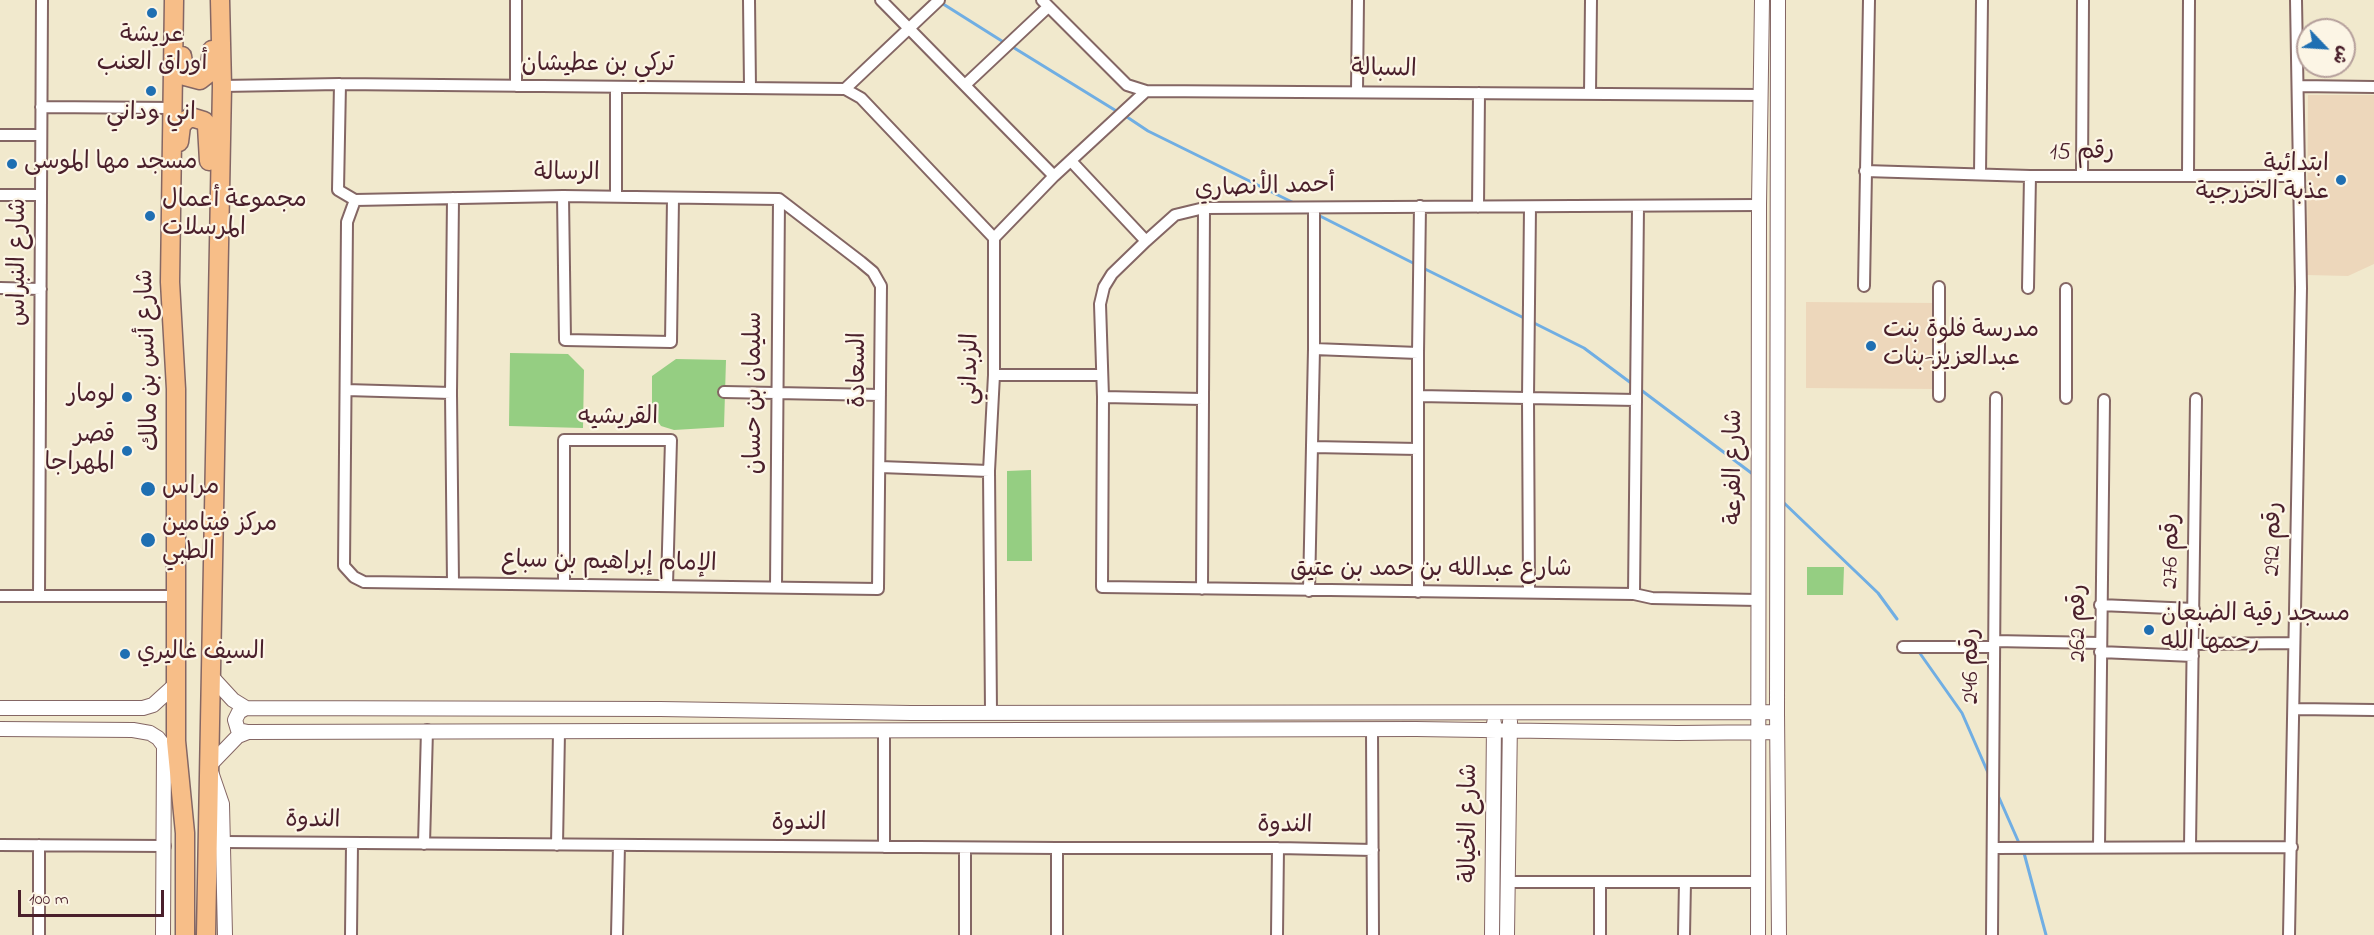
<!DOCTYPE html>
<html>
<head>
<meta charset="utf-8">
<style>
  body { margin:0 }
  #map { position:relative; width:2374px; height:935px; overflow:hidden; background:#f1e9cd; font-family:"Indie Flower","Playpen Sans Arabic",sans-serif }
  canvas { display:block }
  .north { position:absolute; left:2296px; top:18px; width:60px; height:60px; box-sizing:border-box; background:#fcf5e5; border:2px solid #b59f9b; border-radius:50%; rotate:115deg; font-size:16px; font-weight:700; line-height:24px; text-align:center; color:#4a1f2b }
  .north::after { content:''; display:block; margin:auto; width:21px; height:27px; background:#1f6fb2; clip-path:polygon(50% 0,100% 100%,50% 72%,0 100%) }
  .scale { position:absolute; left:18px; top:890px; width:146px; height:27px; box-sizing:border-box; border:3px solid #4a1f2b; border-top:0; padding-left:8px; font-size:18px; line-height:21px; white-space:nowrap; color:#4a1f2b; -webkit-text-stroke:4px #fcf5e5; paint-order:stroke }
</style>
</head>
<body>
<div id="map">
<canvas width="2374" height="935"></canvas>
<div class="north">ش</div>
<div class="scale">100 m</div>
</div>
<script>
const ctx = document.querySelector('canvas').getContext('2d');
ctx.lineJoin = 'round';
function fill(path, color) {
  ctx.fillStyle = color;
  ctx.fill(path, 'evenodd');
}
function poly(rows) {
  const path = new Path2D();
  for (const r of rows) {
    path.moveTo(r[0], r[1]);
    for (let i = 2; i < r.length; i += 2) path.lineTo(r[i], r[i + 1]);
  }
  return path;
}
function strokePath(path, color, width, dash) {
  ctx.strokeStyle = color;
  ctx.lineWidth = width;
  ctx.lineCap = dash ? 'butt' : 'round';
  ctx.setLineDash(dash || []);
  ctx.stroke(path);
}
function write(font, color, halo, rows, align = 'center') {
  ctx.font = font + ' "Indie Flower","Playpen Sans Arabic",sans-serif';
  ctx.lineWidth = 4.5;
  ctx.setLineDash([]);
  ctx.textBaseline = 'middle';
  ctx.strokeStyle = halo;
  ctx.fillStyle = color;
  for (const [text, x, y, turn = 0] of rows) {
    ctx.save();
    ctx.translate(x, y);
    ctx.rotate((+turn || 0) * Math.PI / 180);
    ctx.textAlign = isNaN(turn) ? turn : align;
    if (halo) ctx.strokeText(text, 0, 0);
    ctx.fillText(text, 0, 0);
    ctx.restore();
  }
}
const built = poly([
  [2308,95,2374,95,2374,264,2348,276,2307,275],
  [1806,302,1936,303,1936,389,1806,388]
]);
const green = poly([
  [510,353,568,354,584,370,583,428,509,426],
  [676,359,726,360,724,427,674,430,661,426,652,413,652,376],
  [1031,470,1032,561,1007,561,1007,471],
  [1807,567,1844,567,1843,595,1807,595]
]);
const stream = poly([
  [940,2,1005,43],
  [1011,46,1118,112],
  [1124,115,1148,131,1294,203],
  [1316,214,1417,265],
  [1423,268,1524,318],
  [1534,323,1584,348,1631,383],
  [1641,390,1754,475],
  [1783,502,1878,593,1897,619],
  [1919,652,1962,713,1989,775],
  [1997,793,2019,843],
  [2024,853,2046,935]
]);
const minor = poly([
  [749,0,750,87],
  [881,0,1054,176],
  [1042,0,1127,85,1146,91,1761,95],
  [340,84,338,190,355,200],
  [965,85,1048,7],
  [222,86,340,84,845,89,939,0],
  [516,86,516,0],
  [2298,86,2374,87],
  [845,89,861,98,994,238],
  [1357,91,1358,0],
  [1590,94,1591,0],
  [41,107,174,108],
  [0,135,41,135],
  [1071,161,1146,241],
  [1865,171,2030,176,2298,176],
  [1980,174,1982,0],
  [2082,175,2083,0],
  [2188,175,2189,0],
  [0,195,41,195],
  [563,196,565,340,671,342,673,198],
  [616,196,616,88],
  [355,200,347,222,344,566,354,577,364,582,878,589,881,286,873,272,861,262,779,199],
  [355,200,563,196,779,199],
  [1478,207,1479,93],
  [1864,286,1869,0],
  [0,288,41,289],
  [2028,288,2030,176],
  [1314,349,1418,353],
  [994,375,1102,375],
  [346,390,451,393],
  [724,392,880,395],
  [1418,396,1636,400],
  [1939,396,1939,287],
  [1103,397,1203,399],
  [2066,398,2066,289],
  [1312,447,1418,449],
  [880,467,989,471],
  [453,583,451,393,453,198],
  [564,584,564,440,671,440,667,585],
  [776,587,779,199],
  [1202,589,1204,208],
  [1309,591,1314,349,1314,208],
  [1418,592,1418,353,1420,206],
  [1529,592,1528,398,1530,207],
  [1634,594,1638,207],
  [0,596,175,596],
  [39,596,42,0],
  [1758,600,1652,598,1634,594,1102,587,1103,397,1100,304,1104,287,1112,274,1146,241,1175,215,1204,208,1759,205],
  [2100,605,2194,609],
  [1994,641,2100,643],
  [2194,644,2294,643],
  [1903,647,1994,647],
  [2100,652,2193,656],
  [2295,709,2374,710],
  [991,712,989,471,994,375,994,238,1054,176,1146,91],
  [1372,730,1373,935],
  [224,842,1057,848,1278,848,1373,850],
  [424,844,427,730],
  [0,845,165,846],
  [557,845,559,732],
  [2190,846,2196,399],
  [884,847,884,731],
  [2099,847,2104,400],
  [1057,848,1057,935],
  [1993,848,2292,847],
  [1508,882,1758,882],
  [39,935,39,845],
  [351,935,352,844],
  [617,935,619,845],
  [965,935,965,848],
  [1277,935,1278,848],
  [1600,935,1600,882],
  [1684,935,1685,882],
  [1992,935,1996,398],
  [2289,935,2301,288,2296,0]
]);
const tertiary = poly([
  [1778,0,1777,712,1779,935],
  [210,675,233,700,246,708,660,709,911,713,1777,712],
  [0,708,143,708,153,705,175,685],
  [246,708,239,712,235,720,238,730,248,732],
  [0,729,133,730,150,733,158,738,164,746,163,935],
  [225,935,222,804,209,766,238,736,248,732,1416,729,1677,733,1777,732],
  [1492,935,1494,723],
  [1507,935,1510,721],
  [1758,935,1759,205,1762,0]
]);
const primary = poly([
  [174,0,170,282,176,389,176,741,185,833,185,935],
  [182,56,185,76,200,80,209,73,212,50],
  [179,142,181,126,185,121,191,117,204,121,207,126,209,161],
  [206,935,222,86,220,0]
]);
const markers = [
  [152,13,6,"#1f6fb2"],
  [151,91,6,"#1f6fb2"],
  [12,164,6,"#1f6fb2"],
  [2341,180,6,"#1f6fb2"],
  [150,216,6,"#1f6fb2"],
  [1871,346,6,"#1f6fb2"],
  [127,397,6,"#1f6fb2"],
  [127,451,6,"#1f6fb2"],
  [148,489,8,"#1f6fb2"],
  [148,540,8,"#1f6fb2"],
  [2149,630,6,"#1f6fb2"],
  [125,654,6,"#1f6fb2"]
];
const poiNames = [
  ["عريشة",152,37,"center"],
  ["أوراق العنب",152,65,"center"],
  ["اني وداني",151,115,"center"],
  ["مسجد مها الموسى",24,164],
  ["ابتدائية",2329,166,"right"],
  ["عذبة الخزرجية",2329,194,"right"],
  ["مجموعة أعمال",162,202],
  ["المرسلات",162,230],
  ["مدرسة فلوة بنت",1883,332],
  ["عبدالعزيز-بنات",1883,360],
  ["لومار",115,397,"right"],
  ["قصر",115,437,"right"],
  ["المهراجا",115,465,"right"],
  ["مراس",162,489],
  ["مركز فيتامين",162,526],
  ["الطبي",162,554],
  ["مسجد رقية الضبعان",2161,616],
  ["رحمها الله",2161,644],
  ["السيف غاليري",137,654]
];
const streetNames = [
  ["تركي بن عطيشان",598,66],
  ["السبالة",1384,71,1],
  ["رقم 15",2082,154,-1],
  ["الرسالة",567,175],
  ["أحمد الأنصاري",1265,189,-2],
  ["شارع النبراس",20,262,-90],
  ["شارع أنس بن مالك",150,360,-92],
  ["الزبداني",972,369,-89],
  ["السعادة",860,370,-90],
  ["سليمان بن حسان",756,393,-90],
  ["القريشيه",618,419],
  ["شارع الفرعة",1736,467,-90],
  ["رقم 292",2275,539,-89],
  ["رقم 276",2173,551,-89],
  ["الإمام إبراهيم بن سباع",609,564,1],
  ["شارع عبدالله بن حمد بن عتيق",1431,571],
  ["رقم 262",2080,623,-90],
  ["رقم 246",1973,666,-90],
  ["الندوة",313,822,1],
  ["شارع الخيالة",1471,823,-90],
  ["الندوة",799,825],
  ["الندوة",1285,827,1]
];
fill(built, '#edd7bb');
fill(green, '#95ce82');
strokePath(stream, '#70aee3', 3);
strokePath(minor, '#846664', 14);
strokePath(tertiary, '#846664', 16);
strokePath(primary, '#846664', 21);
strokePath(minor, '#fff', 10);
strokePath(tertiary, '#fff', 14);
strokePath(primary, '#f7be88', 18);
for (const [x, y, r, color] of markers) {
  const dot = new Path2D();
  dot.arc(x, y, r, 0, 2 * Math.PI);
  ctx.fillStyle = color;
  ctx.fill(dot);
  strokePath(dot, '#fcf5e5', 2);
}
write('24px', '#4a1f2b', '#fcf5e5', poiNames, 'left');
write('24px', '#4a1f2b', '#fcf5e5', streetNames);
</script>
</body>
</html>
